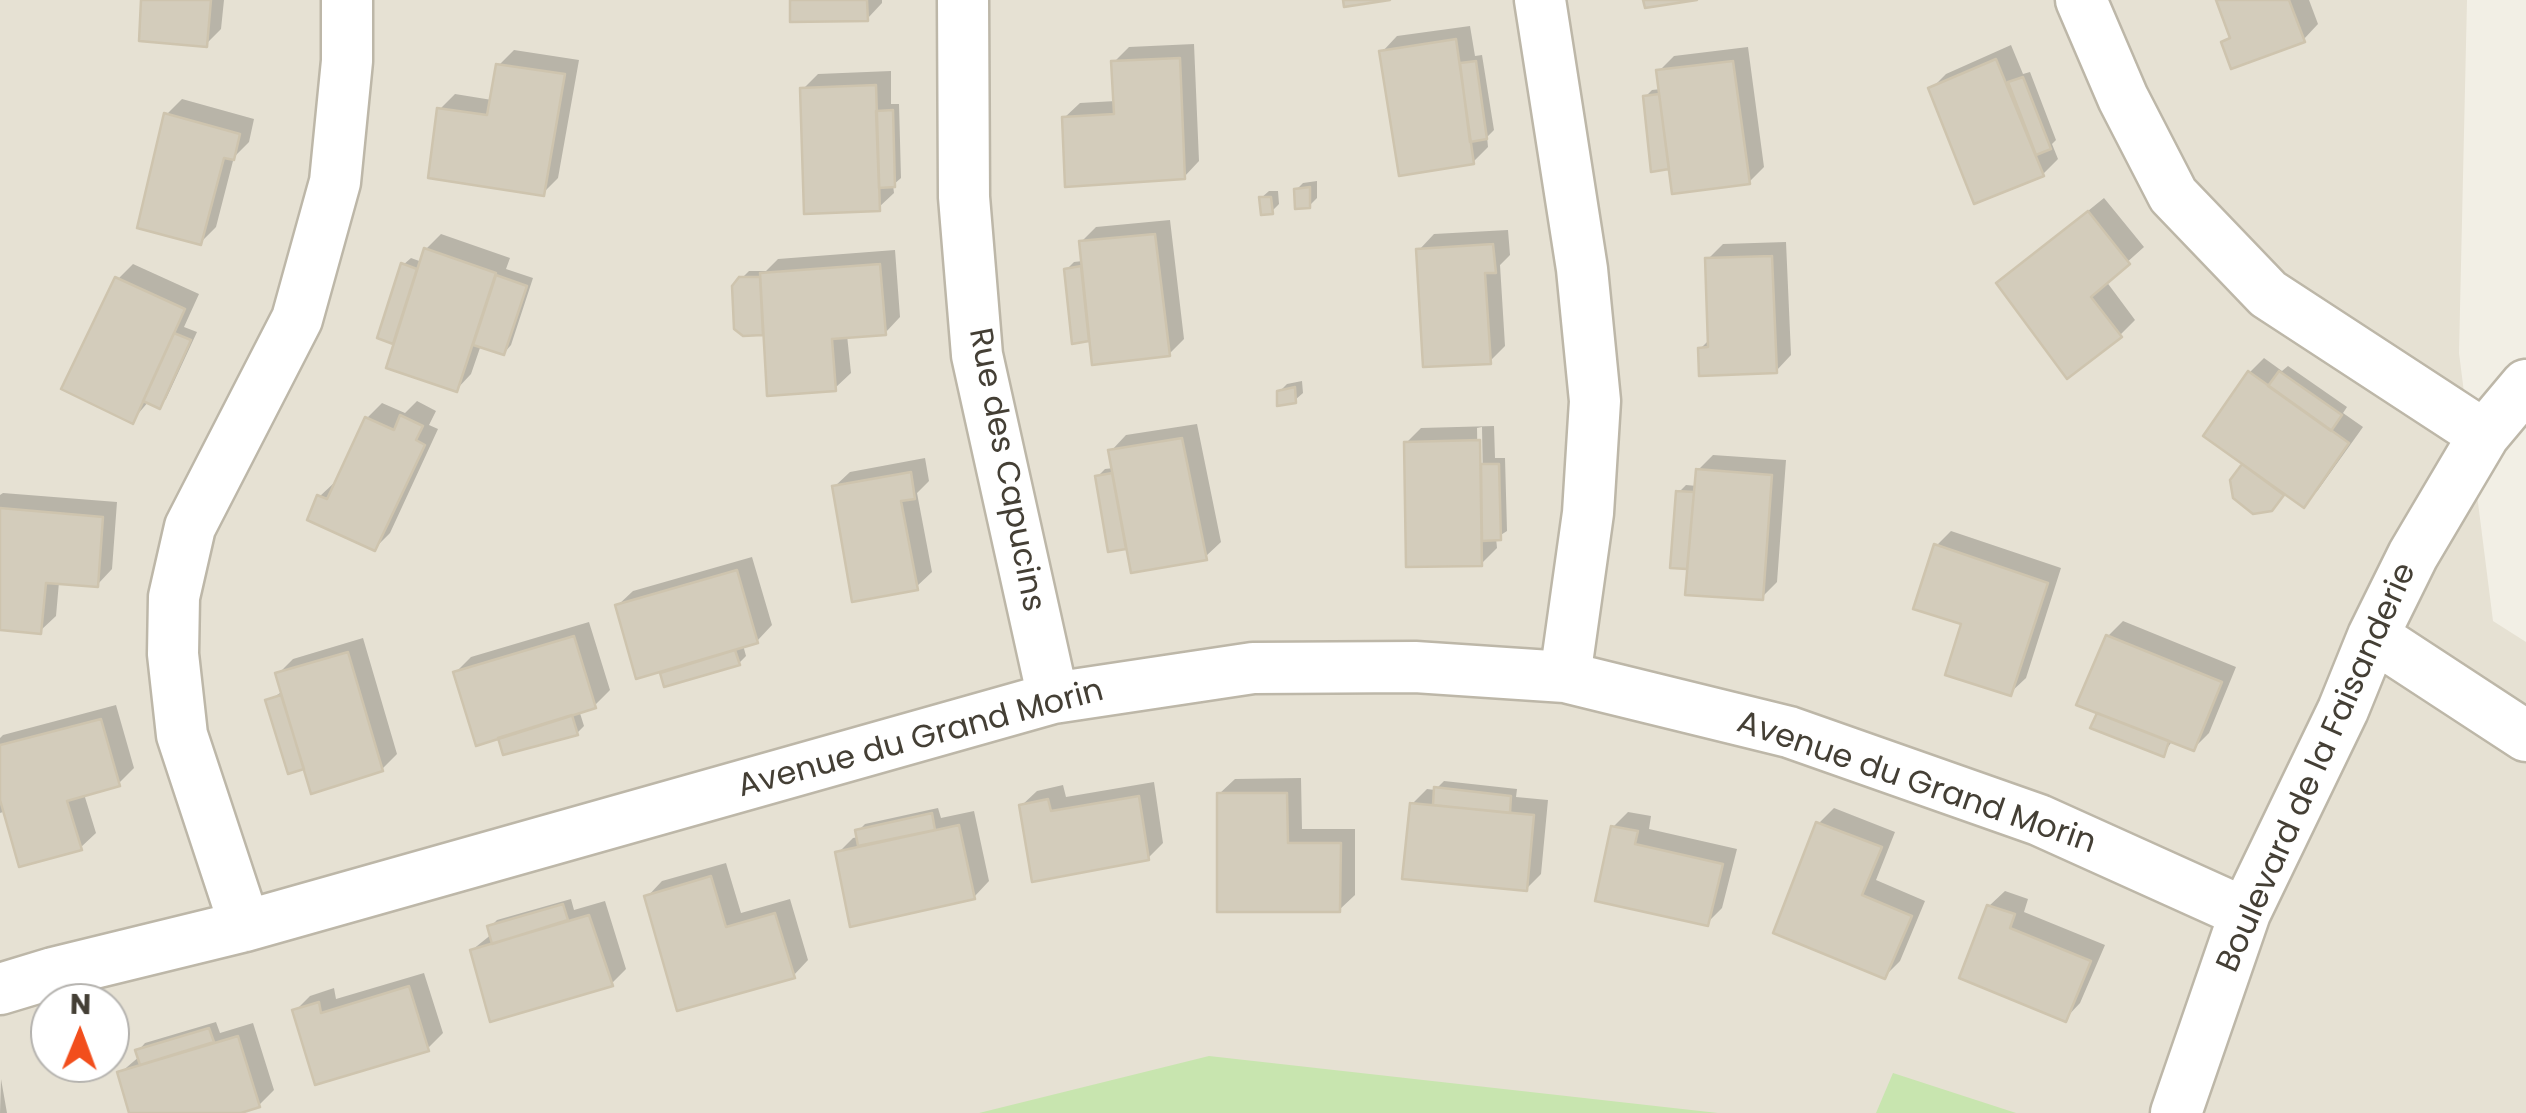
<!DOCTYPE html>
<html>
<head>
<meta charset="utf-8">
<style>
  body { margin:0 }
  #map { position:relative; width:2526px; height:1113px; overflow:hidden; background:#f2efe5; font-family:Poppins,sans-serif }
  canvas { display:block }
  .north { position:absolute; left:30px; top:983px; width:100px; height:100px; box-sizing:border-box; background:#fff; border:2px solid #b4b2ae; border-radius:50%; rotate:1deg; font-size:28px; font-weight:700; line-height:40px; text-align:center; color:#443f35 }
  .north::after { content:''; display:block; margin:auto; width:35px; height:45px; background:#f24e1c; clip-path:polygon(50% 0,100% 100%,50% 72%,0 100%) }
</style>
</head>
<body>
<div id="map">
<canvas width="2526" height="1113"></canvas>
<div class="north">N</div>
</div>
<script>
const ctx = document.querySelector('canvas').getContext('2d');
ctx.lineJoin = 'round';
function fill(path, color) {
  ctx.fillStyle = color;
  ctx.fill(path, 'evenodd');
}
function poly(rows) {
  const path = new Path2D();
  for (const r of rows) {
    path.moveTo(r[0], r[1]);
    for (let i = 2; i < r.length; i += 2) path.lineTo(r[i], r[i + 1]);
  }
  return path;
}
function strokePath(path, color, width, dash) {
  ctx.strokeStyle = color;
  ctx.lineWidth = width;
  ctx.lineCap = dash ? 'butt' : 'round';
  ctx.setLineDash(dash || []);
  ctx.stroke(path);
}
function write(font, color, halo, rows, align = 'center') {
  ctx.font = font + ' Poppins,sans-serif';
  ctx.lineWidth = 8;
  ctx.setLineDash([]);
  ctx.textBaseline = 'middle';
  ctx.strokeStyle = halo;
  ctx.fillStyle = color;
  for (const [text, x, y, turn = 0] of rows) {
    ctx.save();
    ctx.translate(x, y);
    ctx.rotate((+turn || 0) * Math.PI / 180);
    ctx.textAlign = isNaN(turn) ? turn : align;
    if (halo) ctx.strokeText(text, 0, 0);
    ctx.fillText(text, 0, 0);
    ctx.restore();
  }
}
const residential = poly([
  [0,0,2467,0,2459,353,2493,621,2526,642,2526,1113,0,1113],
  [50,1003,110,1003,110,1063,50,1063]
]);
const green = poly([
  [1209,1056,1718,1113,979,1113],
  [1893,1073,2016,1113,1876,1113]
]);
const shadow = poly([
  [144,0,224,0,221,29,206,44],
  [793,0,882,0,882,3,867,19],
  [2219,0,2309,0,2318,24,2303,40,2224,43,2231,35],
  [1470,26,1475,56,1482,55,1494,130,1487,137,1488,147,1473,162,1382,52,1397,36],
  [1194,44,1199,161,1184,177,1064,118,1080,103,1116,101,1114,62,1129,47],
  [2011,45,2023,74,2030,72,2056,140,2052,144,2058,159,2043,174,1931,89,1946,74],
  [1748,47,1764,167,1749,182,1671,164,1645,97,1652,90,1661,89,1659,71,1674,56],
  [514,50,579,60,558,178,543,193,440,109,455,94,492,100,499,65],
  [891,71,891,104,899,104,901,178,893,185,894,193,878,208,803,89,818,74],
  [182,99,254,119,249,142,234,157,216,227,201,242,166,115],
  [1317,181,1317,198,1309,206,1296,190,1303,183],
  [1269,191,1278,191,1279,204,1272,211,1261,198],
  [2104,198,2144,247,2106,281,2135,320,2120,335,1999,283],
  [1170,220,1184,339,1169,354,1091,335,1088,339,1066,270,1074,262,1083,261,1081,242,1096,227],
  [1508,230,1510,255,1500,265,1505,346,1490,361,1419,250,1434,234],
  [441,234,510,258,506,269,533,278,511,345,504,353,481,345,471,374,456,390,399,334,393,341,403,265,411,258,422,262,426,249],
  [1786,242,1791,355,1776,371,1700,349,1710,339,1708,259,1723,244],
  [895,250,900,317,885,333,847,335,851,373,835,388,765,329,762,332,741,279,749,271,766,271,778,259],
  [133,264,199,294,184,327,197,332,166,399,159,406,149,401,132,421,118,279],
  [2264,358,2282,371,2288,366,2347,407,2343,413,2363,427,2318,490,2303,505,2285,492,2279,500,2233,481,2246,464,2249,373],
  [1302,381,1303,393,1295,400,1279,392,1287,384],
  [417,401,436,411,429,425,438,429,390,533,375,548,319,497,335,482,338,483,367,418,382,403,405,413],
  [1197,424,1221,542,1205,557,1128,544,1125,547,1098,476,1105,469,1114,468,1111,451,1126,435],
  [1494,426,1495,458,1505,458,1507,531,1496,538,1497,548,1481,564,1406,443,1421,428],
  [1482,427,1484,538,1479,538,1477,428],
  [1713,455,1786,460,1777,582,1762,597,1690,567,1673,565,1679,492,1686,485,1697,486,1698,470],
  [925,458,929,481,917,493,932,572,916,587,834,487,850,472],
  [3,493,117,502,112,569,97,585,59,582,56,616,40,631,0,627,0,495],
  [1951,531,2061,568,2026,678,2010,693,1964,622,1936,546],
  [752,557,772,625,757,641,743,645,746,656,739,663,663,673,670,667,617,606,633,591],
  [2123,621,2236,667,2209,733,2194,748,2173,740,2163,754,2108,636],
  [589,622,610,690,595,705,579,710,584,726,577,733,500,736,456,672,471,657],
  [363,638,397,754,382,769,305,764,268,701,283,691,278,674,293,659],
  [116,705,134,768,118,784,84,794,96,833,80,848,6,811,0,813,0,738,3,735],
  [1301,778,1302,829,1355,829,1355,895,1339,910,1219,794,1235,779],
  [1444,781,1517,789,1516,797,1548,800,1541,874,1526,889,1412,804,1427,789,1435,790],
  [1154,782,1163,843,1148,858,1021,806,1037,791,1063,785,1066,797],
  [938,808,941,818,974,811,989,881,974,897,838,853,853,838,859,837,858,831,865,824],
  [1834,808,1895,832,1876,880,1925,901,1900,961,1885,976,1819,823],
  [1628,812,1651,816,1649,829,1737,849,1722,908,1707,923,1613,827],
  [726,863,741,913,790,899,808,960,793,976,647,897,662,881],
  [2005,891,2028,899,2024,912,2105,945,2080,1003,2065,1019,1989,906],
  [571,899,574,910,605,901,626,969,611,984,472,950,492,934,490,927,497,920],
  [424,973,443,1033,428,1048,295,1011,310,996,334,988,336,999],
  [216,1022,220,1033,253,1023,274,1090,259,1105,233,1113,132,1113,120,1073,140,1056,138,1051,145,1043],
  [1,1079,7,1113,0,1113]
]);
const building = poly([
  [141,0,211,0,207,47,139,41,141,0],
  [790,0,867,0,868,21,790,22,790,0],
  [1343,0,1390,0,1344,7,1343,0],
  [1643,0,1697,0,1645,8,1643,0],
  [2216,0,2289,0,2305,42,2231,69,2221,42,2230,38,2216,0],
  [1456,39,1474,164,1399,176,1379,51,1456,39],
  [1180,58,1185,179,1065,187,1062,117,1114,114,1111,61,1180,58],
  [1996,59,2044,176,1974,204,1928,88,1996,59],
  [1476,61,1487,139,1470,142,1460,63,1476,61],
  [1733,61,1750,184,1672,194,1656,70,1733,61],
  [496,64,565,74,544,196,428,178,437,108,487,115,496,64],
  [2023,77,2051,149,2036,155,2008,82,2023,77],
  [876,85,880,211,804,214,800,88,876,85],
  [1659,94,1669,169,1651,172,1643,96,1659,94],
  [893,110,895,187,879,188,876,111,893,110],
  [164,113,240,134,234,160,224,158,201,245,137,228,164,113],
  [1310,187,1310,208,1295,209,1294,189,1310,187],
  [1259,197,1271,197,1273,214,1261,215,1259,197],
  [2088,211,2130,264,2091,297,2122,337,2067,379,1996,283,2088,211],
  [1155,234,1170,356,1092,365,1079,241,1155,234],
  [1493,244,1496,273,1485,273,1491,364,1423,367,1416,249,1493,244],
  [424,248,496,273,457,392,386,368,424,248],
  [1772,256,1777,373,1699,376,1698,348,1708,347,1705,258,1772,256],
  [401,263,417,269,393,344,377,338,401,263],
  [880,264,886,335,832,339,836,391,767,396,760,273,880,264],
  [1081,266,1089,341,1072,344,1064,269,1081,266],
  [496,275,527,286,504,355,473,345,496,275],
  [115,277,185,309,133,424,61,389,115,277],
  [739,277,760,277,763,335,743,336,734,329,732,286,739,277],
  [174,333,191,340,160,409,143,401,174,333],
  [2248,371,2349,443,2304,508,2203,436,2248,371],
  [2279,371,2342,415,2331,431,2268,386,2279,371],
  [1295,387,1296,403,1277,406,1277,391,1295,387],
  [400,415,423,426,416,440,425,445,375,551,307,520,317,495,327,499,365,417,394,430,400,415],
  [1182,438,1207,560,1131,573,1108,450,1182,438],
  [1480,440,1482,566,1406,567,1404,442,1480,440],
  [1481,464,1499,464,1501,540,1482,541,1481,464],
  [2242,464,2284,495,2272,511,2253,514,2233,498,2230,480,2242,464],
  [1696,469,1772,475,1763,600,1685,595,1696,469],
  [911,472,915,499,901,501,918,590,852,602,832,486,911,472],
  [1112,473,1126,549,1108,552,1095,476,1112,473],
  [1676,491,1694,492,1687,569,1670,568,1676,491],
  [0,508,103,517,98,587,46,583,41,634,0,630,0,508],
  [1934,544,2048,583,2011,696,1945,675,1961,624,1913,609,1934,544],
  [737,570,758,643,636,679,615,605,737,570],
  [2106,635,2222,682,2194,751,2076,705,2106,635],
  [574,636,596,708,476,746,453,672,574,636],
  [735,650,740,665,664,687,660,673,735,650],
  [348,652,383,771,311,794,275,673,348,652],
  [281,695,304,769,288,774,265,700,281,695],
  [2097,713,2169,741,2164,757,2090,728,2097,713],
  [572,715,578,735,503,755,498,738,572,715],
  [101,719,120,786,67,801,82,850,19,867,0,800,0,745,101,719],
  [1434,787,1511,796,1510,813,1433,805,1434,787],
  [1217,793,1287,793,1288,843,1341,843,1340,912,1217,912,1217,793],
  [1139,796,1149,860,1032,882,1019,805,1048,799,1051,811,1139,796],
  [1410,803,1534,815,1527,891,1402,879,1410,803],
  [932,813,935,830,858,846,855,830,932,813],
  [1816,822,1882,847,1862,895,1912,916,1885,979,1773,933,1816,822],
  [959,825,975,899,850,927,835,852,959,825],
  [1611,826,1638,831,1635,844,1723,864,1708,926,1595,901,1611,826],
  [711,876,726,927,775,913,795,978,677,1011,644,896,711,876],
  [563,904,568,920,492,944,487,926,563,904],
  [1987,905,2015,914,2010,928,2091,961,2066,1022,1959,978,1987,905],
  [589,915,613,986,490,1022,470,950,589,915],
  [409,986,429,1051,315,1085,292,1010,319,1002,321,1013,409,986],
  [209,1028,214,1042,140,1065,135,1050,209,1028],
  [238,1036,260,1107,241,1113,129,1113,117,1072,238,1036]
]);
const minor = poly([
  [963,0,964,197,977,355,1053,698],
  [1540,0,1582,269,1595,401,1588,513,1565,677],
  [2081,0,2123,98,2173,195,2268,294,2484,435],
  [2373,636,2526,736],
  [245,926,182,735,173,654,174,597,190,527,297,319,335,182,347,61,347,0],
  [0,989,53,973,245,926,1053,698,1253,668,1415,667,1565,677,1789,732,2039,820,2245,913],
  [2176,1113,2245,913,2343,710,2373,636,2413,555,2484,435,2526,385]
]);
const streetNames = [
  ["Rue des Capucins",1005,470,79],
  ["Avenue du Grand Morin",921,740,-15],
  ["Boulevard de la Faisanderie",2318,768,-66],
  ["Avenue du Grand Morin",1916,784,19]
];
fill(residential, '#e6e1d3');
fill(green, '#c8e5af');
fill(shadow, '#0003');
fill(building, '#d3ccbb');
strokePath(building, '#cec4ae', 2.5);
strokePath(minor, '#bdb7a8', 55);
strokePath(minor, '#fff', 50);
write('32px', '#443f35', '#fff', streetNames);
</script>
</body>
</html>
